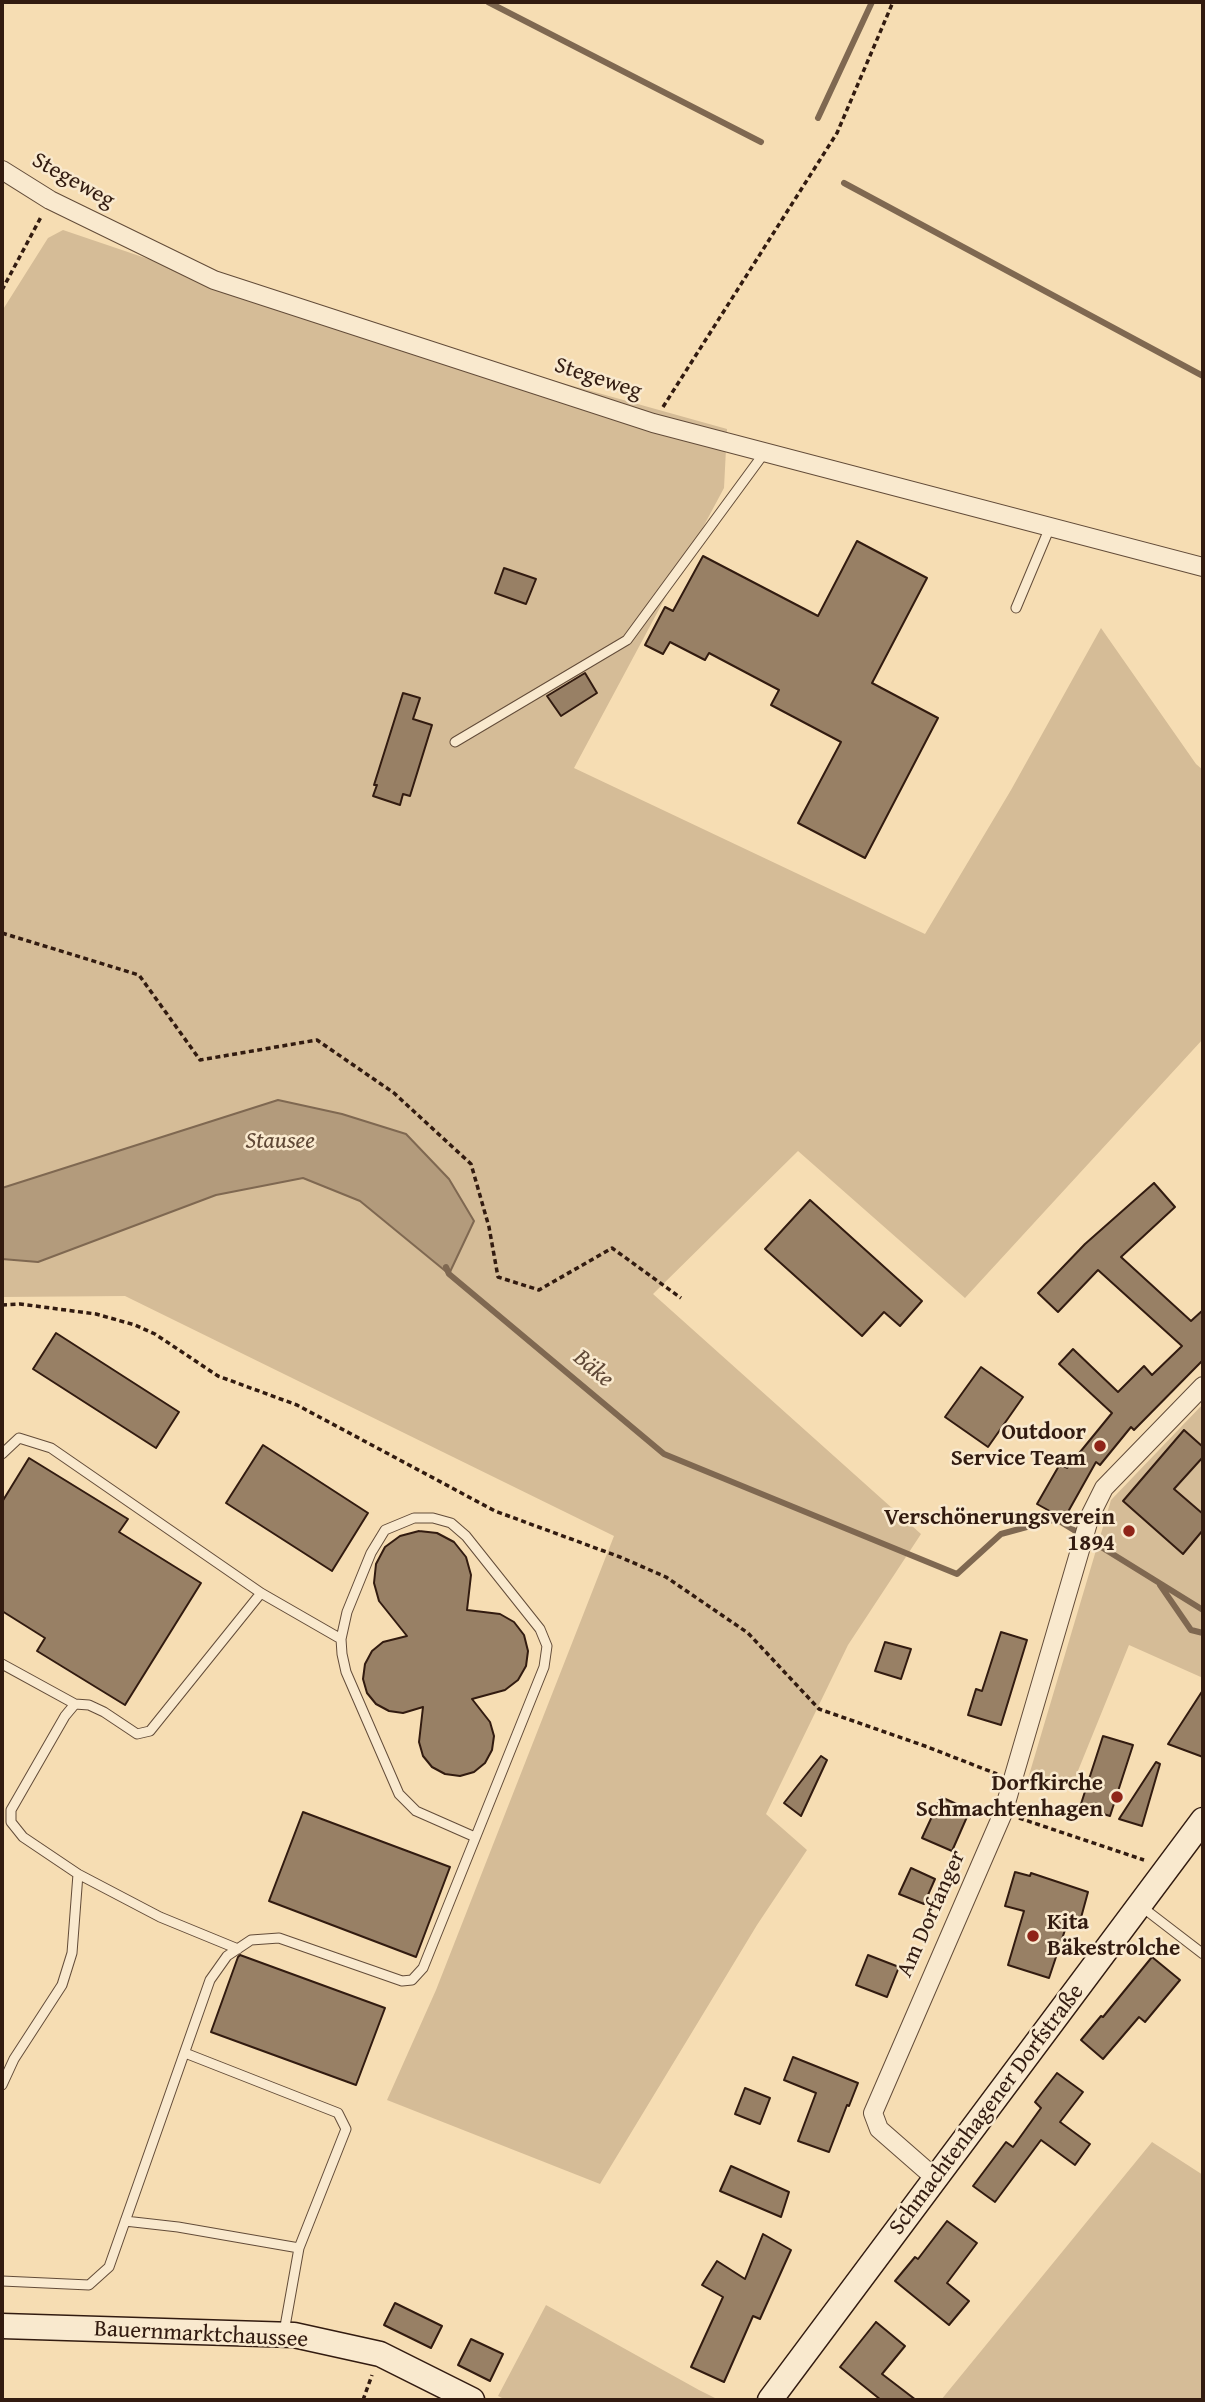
<!DOCTYPE html>
<html>
<head>
<meta charset="utf-8">
<style>
  body { margin:0 }
  #map { position:relative; width:1205px; height:2402px; overflow:hidden; background:#f6ddb3; font-family:"Gentium Book Plus",serif }
  canvas { display:block }
  .frame { position:absolute; inset:0; border:4px solid #321b10; pointer-events:none }
</style>
</head>
<body>
<div id="map">
<canvas width="1205" height="2402"></canvas>
<div class="frame"></div>
</div>
<script>
const ctx = document.querySelector('canvas').getContext('2d');
ctx.lineJoin = 'round';
function fill(path, color) {
  ctx.fillStyle = color;
  ctx.fill(path, 'evenodd');
}
function poly(rows) {
  const path = new Path2D();
  for (const r of rows) {
    path.moveTo(r[0], r[1]);
    for (let i = 2; i < r.length; i += 2) path.lineTo(r[i], r[i + 1]);
  }
  return path;
}
function strokePath(path, color, width, dash) {
  ctx.strokeStyle = color;
  ctx.lineWidth = width;
  ctx.lineCap = dash ? 'butt' : 'round';
  ctx.setLineDash(dash || []);
  ctx.stroke(path);
}
function write(font, color, halo, rows, align = 'center') {
  ctx.font = font + ' "Gentium Book Plus",serif';
  ctx.lineWidth = 5;
  ctx.setLineDash([]);
  ctx.textBaseline = 'middle';
  ctx.strokeStyle = halo;
  ctx.fillStyle = color;
  for (const [text, x, y, turn = 0] of rows) {
    ctx.save();
    ctx.translate(x, y);
    ctx.rotate((+turn || 0) * Math.PI / 180);
    ctx.textAlign = isNaN(turn) ? turn : align;
    if (halo) ctx.strokeText(text, 0, 0);
    ctx.fillText(text, 0, 0);
    ctx.restore();
  }
}
const green = poly([
  [63,230,287,306,727,429,724,488,574,768,925,934,1011,790,1101,628,1196,764,1203,770,1203,1039,965,1298,798,1151,653,1294,921,1534,848,1645,766,1814,807,1850,757,1925,600,2184,387,2100,436,1990,614,1536,125,1296,2,1297,2,1259,34,1262,216,1195,303,1178,360,1201,448,1274,474,1221,398,1131,341,1114,278,1100,2,1188,2,311,48,238],
  [1203,1404,1203,1678,1129,1645,1071,1788,1027,1782,1111,1500],
  [1152,2142,1203,2175,1203,2400,941,2400],
  [546,2305,699,2390,719,2400,506,2400,498,2396]
]);
const water = poly([
  [278,1100,342,1114,406,1134,449,1179,474,1221,449,1274,360,1201,303,1178,216,1195,38,1262,2,1259,2,1188,278,1100]
]);
const stream = poly([
  [488,2,761,142],
  [818,118,872,2],
  [844,183,1203,376],
  [446,1267,449,1274,664,1454,957,1574,1001,1534,1056,1519,1203,1610],
  [1160,1585,1191,1630,1203,1633]
]);
const building = poly([
  [857,541,927,578,872,683,938,718,865,858,798,823,841,742,771,705,779,690,709,653,705,660,670,642,663,654,645,645,665,607,673,611,703,556,818,616,857,541],
  [504,568,536,579,526,604,495,593,504,568],
  [585,673,597,693,561,716,547,696,585,673],
  [403,693,420,698,413,719,432,725,410,796,403,794,400,805,373,796,377,785,374,785,403,693],
  [1154,1183,1175,1207,1121,1257,1191,1321,1203,1310,1203,1360,1134,1430,1131,1427,1100,1465,1096,1462,1064,1519,1037,1504,1060,1464,1067,1468,1112,1413,1059,1364,1073,1349,1118,1392,1144,1366,1152,1375,1182,1346,1098,1270,1058,1312,1038,1293,1085,1244,1154,1183],
  [810,1200,922,1301,900,1326,884,1312,862,1336,765,1249,810,1200],
  [56,1333,179,1412,156,1448,33,1369,56,1333],
  [981,1367,1023,1397,988,1447,945,1417,981,1367],
  [1184,1430,1203,1447,1203,1457,1174,1489,1203,1514,1203,1530,1183,1554,1123,1501,1184,1430],
  [263,1445,368,1513,332,1571,226,1503,263,1445],
  [29,1458,128,1519,119,1532,201,1583,125,1705,37,1651,45,1638,2,1611,2,1502,29,1458],
  [419,1531,437,1533,454,1542,466,1557,471,1575,467,1610,500,1614,514,1622,524,1635,528,1651,526,1666,518,1680,505,1690,472,1699,490,1722,494,1736,492,1750,485,1763,474,1772,460,1776,445,1774,432,1767,423,1756,419,1742,423,1707,403,1713,389,1711,376,1704,367,1693,363,1679,365,1664,372,1651,383,1642,407,1636,379,1601,374,1583,376,1564,385,1547,400,1536,419,1531],
  [1001,1632,1027,1640,1001,1725,968,1715,976,1689,982,1691,1001,1632],
  [885,1642,911,1649,901,1679,875,1671,885,1642],
  [1203,1690,1203,1757,1168,1744,1203,1690],
  [1103,1736,1133,1745,1110,1816,1080,1807,1103,1736],
  [821,1756,827,1760,801,1816,784,1803,821,1756],
  [1156,1762,1160,1764,1142,1826,1119,1819,1156,1762],
  [941,1797,970,1810,952,1851,922,1838,941,1797],
  [303,1812,450,1867,416,1957,269,1901,303,1812],
  [911,1868,935,1879,924,1904,899,1894,911,1868],
  [1015,1872,1030,1876,1031,1873,1088,1892,1079,1925,1068,1921,1049,1978,1008,1965,1024,1911,1005,1906,1015,1872],
  [240,1955,385,2008,356,2085,211,2032,238,1957,240,1955],
  [868,1955,899,1967,887,1997,856,1985,868,1955],
  [1152,1957,1180,1980,1145,2022,1139,2017,1103,2059,1081,2040,1101,2016,1103,2017,1152,1957],
  [793,2057,858,2083,849,2106,847,2105,829,2152,798,2141,816,2093,784,2080,793,2057],
  [1057,2073,1083,2092,1060,2122,1090,2144,1075,2165,1041,2140,995,2202,973,2186,1006,2142,1013,2147,1041,2108,1035,2102,1057,2073],
  [745,2088,770,2098,760,2124,735,2114,745,2088],
  [731,2166,789,2192,781,2217,720,2191,731,2166],
  [947,2221,977,2243,947,2283,969,2301,949,2325,895,2281,915,2257,918,2259,947,2221],
  [763,2234,791,2250,760,2319,753,2316,724,2382,691,2367,723,2297,702,2285,717,2261,745,2279,763,2234],
  [395,2303,442,2326,431,2348,384,2325,395,2303],
  [876,2322,905,2346,882,2374,916,2400,881,2400,840,2367,876,2322],
  [471,2339,503,2354,490,2381,458,2365,471,2339]
]);
const path = poly([
  [2,290,41,217],
  [663,407,837,133,893,2],
  [2,933,139,975,200,1060,317,1040,394,1093,471,1164,489,1227,498,1277,539,1290,612,1248,681,1298],
  [2,1305,20,1304,96,1314,135,1325,155,1334,218,1376,297,1405,495,1511,620,1557,666,1577,748,1633,819,1709,925,1746,997,1774],
  [1019,1818,1144,1860],
  [363,2400,372,2375]
]);
const lane = poly([
  [1016,608,1050,527],
  [455,742,627,640,765,452],
  [2,1454,19,1438,51,1448,261,1593,341,1639],
  [2,1664,75,1704],
  [1142,1907,1203,1954],
  [238,1949,160,1917,78,1874,23,1837,11,1822,11,1810,65,1716,75,1704,89,1705,104,1712,137,1734,150,1731,261,1593],
  [2,2085,14,2059,62,1985,72,1953,78,1874],
  [125,2221,178,2227,299,2248,346,2129,338,2113,185,2053],
  [2,2281,89,2285,109,2267,210,1980,227,1956,251,1940,279,1938,402,1981,412,1980,423,1968,544,1667,547,1646,540,1629,466,1536,451,1523,433,1518,414,1518,385,1530,371,1553,347,1612,341,1639,342,1654,346,1672,399,1794,416,1811,475,1837],
  [284,2332,299,2248]
]);
const street = poly([
  [2,170,50,200,214,280,653,423,1203,567],
  [935,2178,879,2129,873,2113,1003,1813,1090,1516,1104,1488,1203,1386]
]);
const secondary = poly([
  [2,2326,294,2335,380,2354,472,2400],
  [770,2400,1203,1820]
]);
const markers = [
  [1100,1446,7,"#8f2418"],
  [1129,1531,7,"#8f2418"],
  [1117,1797,7,"#8f2418"],
  [1033,1936,7,"#8f2418"]
];
const streetNames = [
  ["Stegeweg",73,181,29],
  ["Stegeweg",598,379,18],
  ["Am Dorfanger",932,1914,-66],
  ["Schmachtenhagener Dorfstraße",987,2110,-53],
  ["Bauernmarktchaussee",201,2335,3]
];
const poiNames = [
  ["Outdoor",1086,1433],
  ["Service Team",1086,1459],
  ["Verschönerungsverein",1115,1518],
  ["1894",1115,1544],
  ["Dorfkirche",1103,1784],
  ["Schmachtenhagen",1103,1810],
  ["Kita",1047,1923,"left"],
  ["Bäkestrolche",1047,1949,"left"]
];
const waterNames = [
  ["Stausee",280,1142],
  ["Bäke",593,1369,40]
];
fill(green, '#d5bc97');
fill(water, '#b39b7c');
strokePath(water, '#7f6851', 2);
strokePath(stream, '#7f6851', 6);
fill(building, '#988065');
strokePath(building, '#321b10', 2);
strokePath(lane, '#634c39', 11);
strokePath(street, '#634c39', 20);
strokePath(secondary, '#321b10', 27);
strokePath(path, '#321b10', 3.5, [5, 3.5]);
strokePath(lane, '#f9e9ce', 9);
strokePath(street, '#f9e9ce', 18);
strokePath(secondary, '#f9e9ce', 24);
for (const [x, y, r, color] of markers) {
  const dot = new Path2D();
  dot.arc(x, y, r, 0, 2 * Math.PI);
  ctx.fillStyle = color;
  ctx.fill(dot);
  strokePath(dot, '#f9e9ce', 2.5);
}
write('23px', '#321b10', '#f9e9ce', streetNames);
write('bold 23px', '#321b10', '#f9e9ce', poiNames, 'right');
write('italic 24px', '#5f4836', '#f9e9ce', waterNames);
</script>
</body>
</html>
